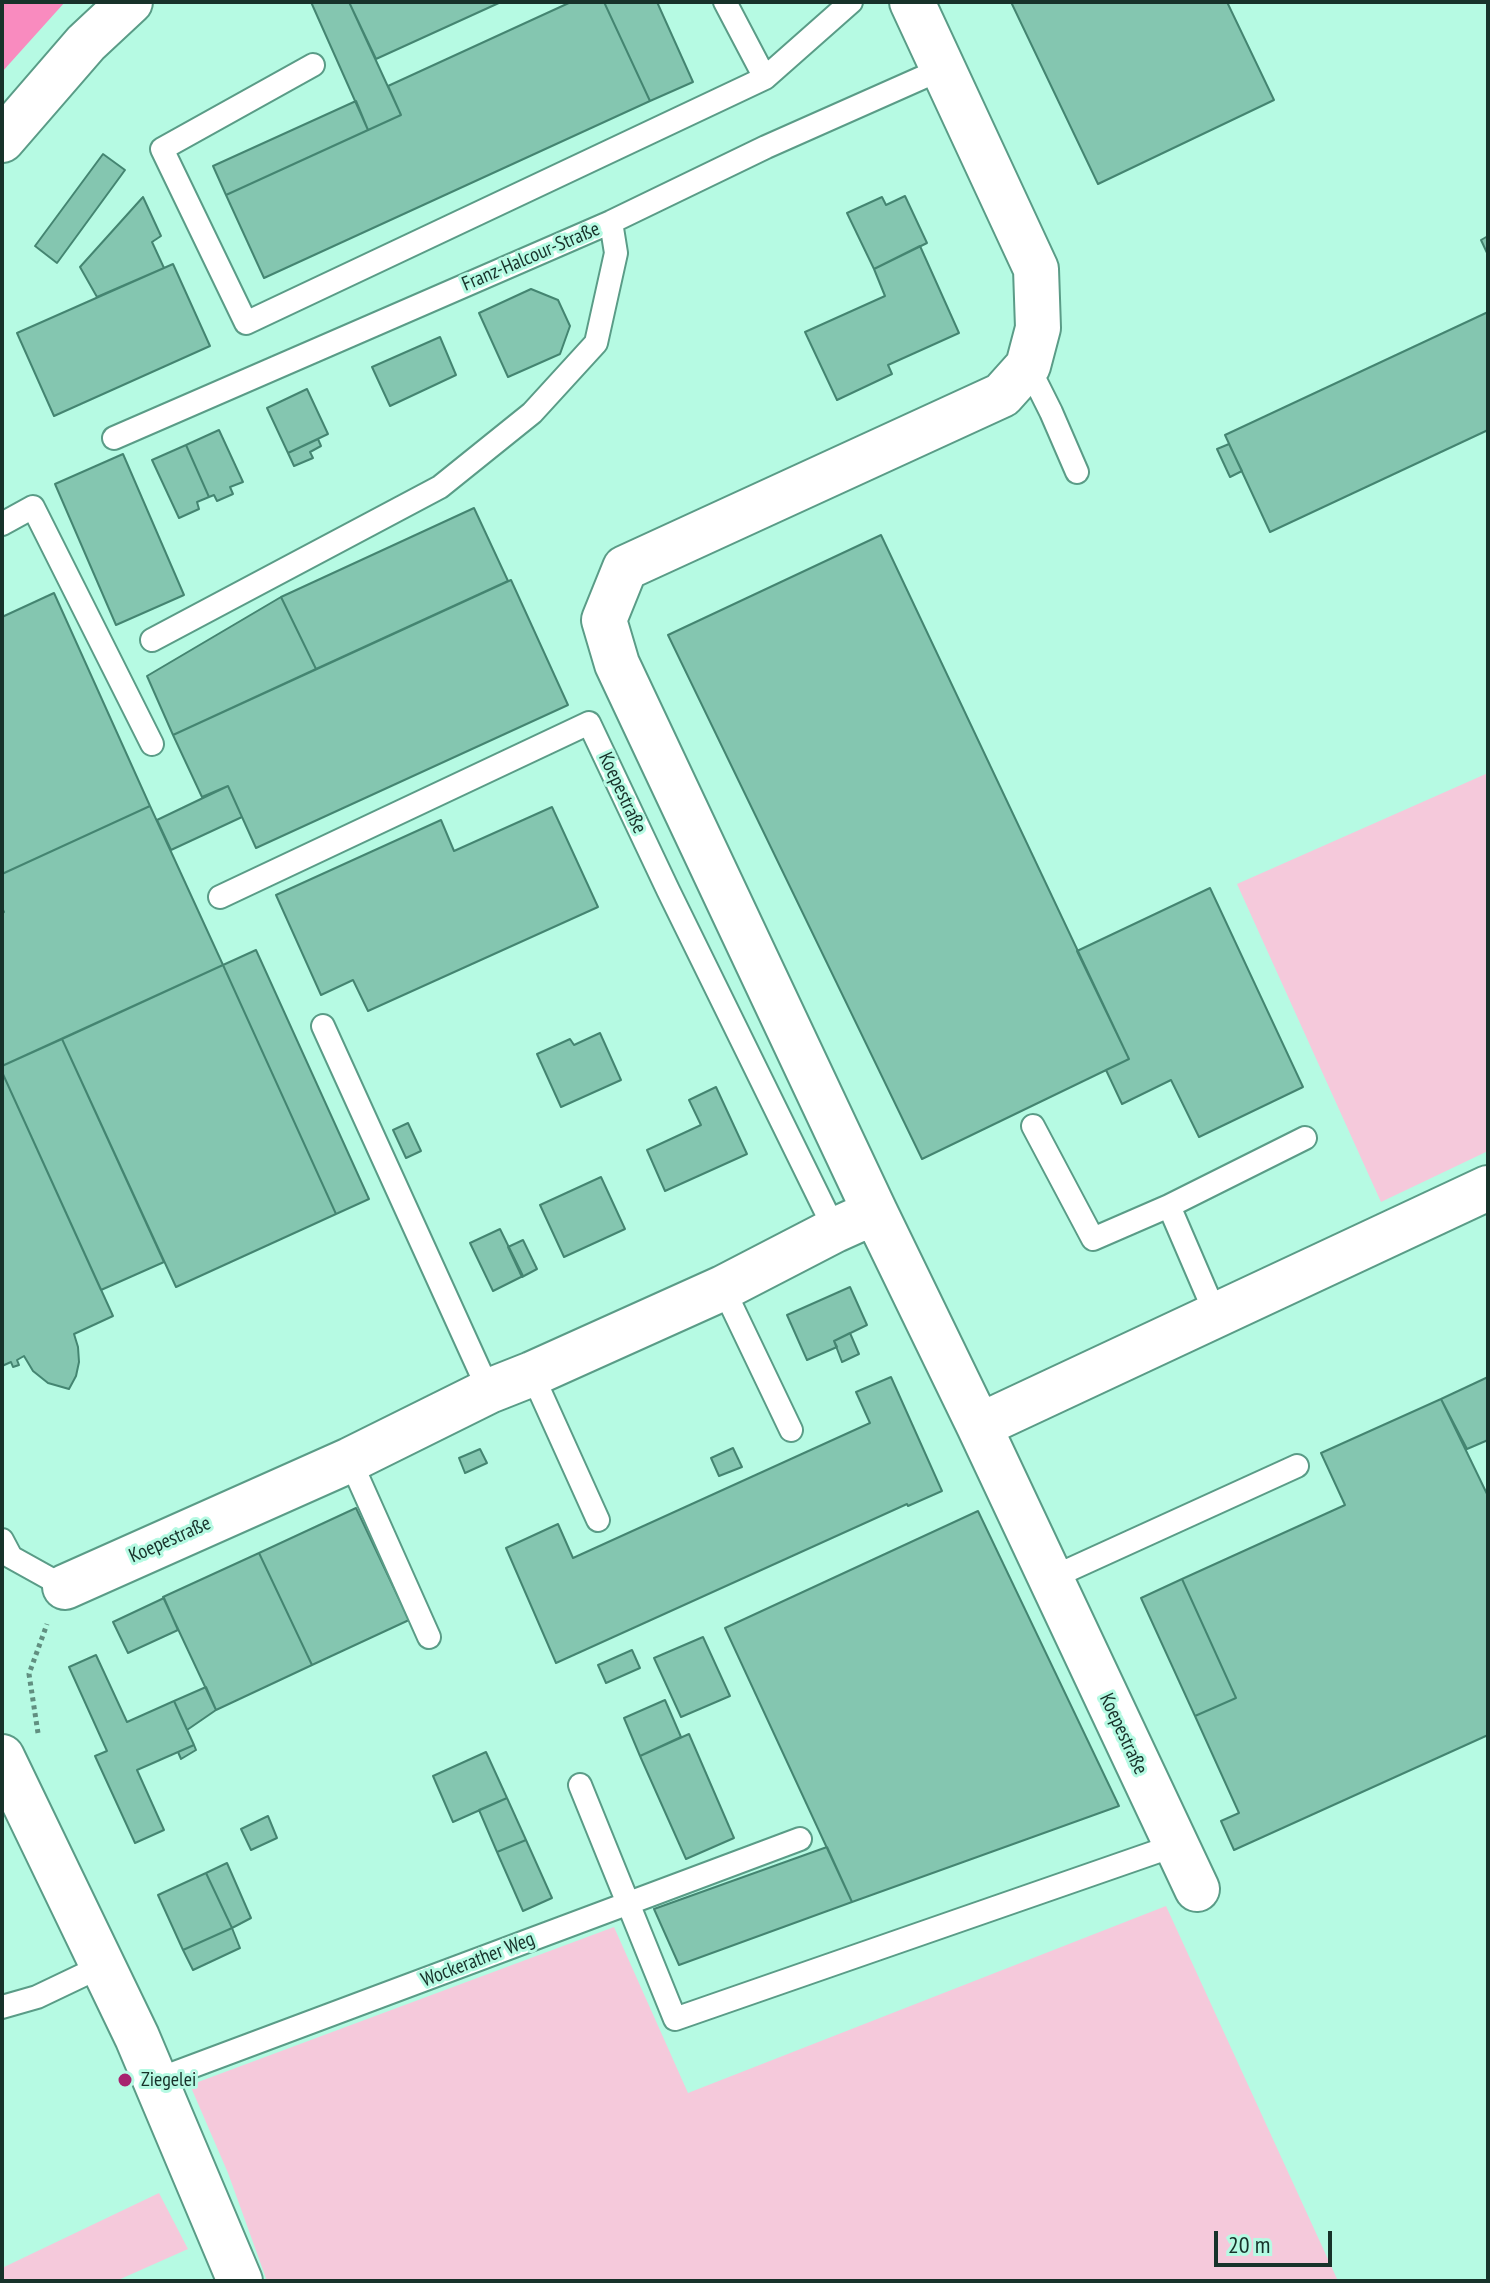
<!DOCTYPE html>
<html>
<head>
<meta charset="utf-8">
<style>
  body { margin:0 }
  #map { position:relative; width:1490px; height:2283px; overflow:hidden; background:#b6fae3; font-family:"PT Sans Narrow",sans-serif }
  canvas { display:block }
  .frame { position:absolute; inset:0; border:4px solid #17322a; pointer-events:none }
  .scale { position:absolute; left:1214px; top:2231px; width:118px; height:36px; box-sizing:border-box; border:4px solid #17322a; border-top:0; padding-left:10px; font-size:24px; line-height:28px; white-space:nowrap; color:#17322a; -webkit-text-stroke:6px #b6fae3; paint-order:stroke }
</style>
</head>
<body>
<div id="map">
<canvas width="1490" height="2283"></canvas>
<div class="frame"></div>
<div class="scale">20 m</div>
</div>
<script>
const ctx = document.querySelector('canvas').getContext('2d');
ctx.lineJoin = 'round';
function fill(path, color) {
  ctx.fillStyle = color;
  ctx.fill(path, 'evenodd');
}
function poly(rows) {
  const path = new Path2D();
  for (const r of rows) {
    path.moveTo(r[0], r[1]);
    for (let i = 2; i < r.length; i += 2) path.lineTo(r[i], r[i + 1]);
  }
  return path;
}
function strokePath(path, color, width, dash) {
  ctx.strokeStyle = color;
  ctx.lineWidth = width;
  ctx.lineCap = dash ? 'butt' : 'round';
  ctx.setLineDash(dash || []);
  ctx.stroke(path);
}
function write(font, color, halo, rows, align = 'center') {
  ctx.font = font + ' "PT Sans Narrow",sans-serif';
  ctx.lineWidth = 6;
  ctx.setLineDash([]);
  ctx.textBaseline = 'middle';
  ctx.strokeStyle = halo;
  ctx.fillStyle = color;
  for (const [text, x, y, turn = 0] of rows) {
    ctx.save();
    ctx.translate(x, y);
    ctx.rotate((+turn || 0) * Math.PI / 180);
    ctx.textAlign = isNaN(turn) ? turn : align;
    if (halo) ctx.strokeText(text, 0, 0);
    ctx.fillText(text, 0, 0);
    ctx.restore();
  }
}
const green = poly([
  [1488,773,1488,1151,1381,1202,1237,884],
  [1166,1906,1338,2281,267,2281,228,2173,190,2085,614,1927,688,2093],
  [159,2193,188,2249,116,2281,2,2281,2,2268]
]);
const forest = poly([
  [2,2,65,2,2,72]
]);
const building = poly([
  [311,2,349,2,401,115,368,130,311,2],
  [349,2,501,2,376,59,349,2],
  [571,2,604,2,650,101,264,278,226,195,401,115,388,86,571,2],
  [604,2,657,2,693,82,650,101,604,2],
  [1011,2,1227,2,1274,100,1098,184,1011,2],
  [356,101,368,130,226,195,213,166,356,101],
  [103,154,125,170,57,263,35,246,103,154],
  [905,196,927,243,874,269,847,213,882,197,886,205,905,196],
  [143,197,161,236,152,242,164,268,97,297,80,267,143,197],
  [1488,236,1488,255,1481,240,1488,236],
  [920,246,959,333,888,365,892,374,837,400,805,332,885,296,874,269,920,246],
  [173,264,210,346,54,416,17,333,173,264],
  [531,289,558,300,570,326,560,354,508,377,479,313,531,289],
  [1488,312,1488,430,1270,532,1225,435,1488,312],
  [440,337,456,375,390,406,372,367,440,337],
  [307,389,328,434,288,453,267,408,307,389],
  [219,430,243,482,230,487,233,494,217,501,214,495,209,497,186,445,219,430],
  [318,439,321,446,310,452,313,458,294,466,288,453,318,439],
  [1229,444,1242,471,1230,477,1217,449,1229,444],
  [186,445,209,497,197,502,199,509,179,518,152,460,186,445],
  [123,454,184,595,116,625,55,484,123,454],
  [474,508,508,581,316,669,281,597,474,508],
  [881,535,1129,1059,922,1159,668,635,881,535],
  [511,580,568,705,256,848,228,786,202,797,173,735,511,580],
  [54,593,150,806,2,874,2,617,54,593],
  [281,597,316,669,173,735,147,676,281,597],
  [228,786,242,817,171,850,157,820,228,786],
  [150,806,223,965,2,1066,2,913,4,912,2,908,2,874,150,806],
  [552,807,598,907,368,1011,353,980,321,995,276,895,441,820,454,851,552,807],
  [1210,888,1303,1087,1199,1137,1171,1080,1122,1104,1106,1070,1129,1059,1077,951,1210,888],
  [256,950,369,1199,336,1214,223,965,256,950],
  [223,965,336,1214,176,1287,62,1039,223,965],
  [600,1033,621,1080,561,1107,537,1054,570,1039,574,1045,600,1033],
  [62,1039,164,1262,101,1290,2,1072,2,1066,62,1039],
  [2,1072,113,1316,74,1334,78,1347,79,1362,76,1376,69,1389,48,1383,33,1371,24,1356,17,1360,19,1365,13,1367,11,1362,2,1366,2,1072],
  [716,1087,747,1154,665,1191,647,1150,701,1125,689,1100,716,1087],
  [408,1123,421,1151,406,1158,393,1130,408,1123],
  [601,1177,625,1229,564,1257,540,1205,601,1177],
  [500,1229,523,1276,493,1291,470,1243,500,1229],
  [523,1240,537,1269,522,1277,508,1247,523,1240],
  [850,1287,867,1325,834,1341,837,1347,807,1360,787,1315,850,1287],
  [850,1333,859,1354,842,1362,834,1341,850,1333],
  [891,1377,942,1491,908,1506,907,1504,556,1663,506,1548,558,1524,573,1558,870,1423,856,1392,891,1377],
  [1488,1377,1488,1440,1467,1449,1441,1399,1488,1377],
  [1441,1399,1488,1496,1488,1735,1234,1850,1221,1821,1239,1813,1195,1716,1236,1698,1182,1579,1345,1505,1321,1453,1441,1399],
  [733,1448,742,1467,719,1476,711,1458,733,1448],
  [480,1449,487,1463,465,1473,459,1458,480,1449],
  [356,1508,409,1620,312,1665,259,1553,356,1508],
  [978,1511,1119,1806,852,1902,725,1628,978,1511],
  [259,1553,312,1665,216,1710,163,1597,259,1553],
  [1182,1579,1236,1698,1195,1716,1141,1598,1182,1579],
  [164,1598,178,1630,128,1653,113,1622,164,1598],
  [703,1637,730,1696,681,1717,654,1658,703,1637],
  [632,1650,640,1668,606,1683,598,1665,632,1650],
  [96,1655,127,1722,174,1701,194,1745,137,1770,164,1830,135,1843,95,1756,107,1751,69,1667,96,1655],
  [206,1687,216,1710,187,1730,174,1701,206,1687],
  [665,1700,681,1737,640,1756,624,1718,665,1700],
  [689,1734,734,1838,686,1859,640,1756,689,1734],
  [194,1745,196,1750,181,1759,178,1752,194,1745],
  [486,1752,507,1798,453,1822,433,1776,486,1752],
  [507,1798,526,1840,497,1852,479,1810,507,1798],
  [268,1816,277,1838,251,1850,241,1829,268,1816],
  [526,1840,552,1898,523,1911,497,1852,526,1840],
  [827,1847,852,1902,679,1965,654,1909,827,1847],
  [227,1863,251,1918,232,1928,206,1873,227,1863],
  [206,1873,232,1928,183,1950,158,1895,206,1873],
  [232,1928,240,1948,193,1970,183,1950,232,1928]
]);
const path = poly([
  [38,1733,29,1674,47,1624]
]);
const lane = poly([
  [725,2,765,78],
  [313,65,162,149,246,323,765,78,851,2],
  [1028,366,1051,412,1077,472],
  [114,438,611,222,766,147,944,68],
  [2,524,33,507,152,744],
  [152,640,440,487,532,413,596,343,616,253,611,222],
  [220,897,589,723,668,890,835,1230],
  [323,1026,489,1391],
  [1033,1126,1093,1239,1169,1206],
  [723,1288,791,1430],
  [1216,1315,1169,1206,1305,1138],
  [532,1374,598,1520],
  [350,1460,429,1637],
  [2,1540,11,1557,65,1587],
  [1049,1579,1297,1466],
  [580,1785,675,2019,1176,1845],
  [2,2007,37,1997,102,1966],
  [156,2080,800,1839]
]);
const street = poly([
  [875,1212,617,664,604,620,625,568,1002,395,1028,366,1038,328,1036,269,912,2],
  [979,1426,1197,1889],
  [65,1587,350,1460,489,1391,532,1374,723,1288,835,1230,875,1212,979,1426,1488,1188]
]);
const secondary = poly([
  [2,140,86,43,130,2],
  [2,1757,137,2037,240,2281]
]);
const markers = [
  [125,2080,8,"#a7236e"]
];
const streetNames = [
  ["Franz-Halcour-Straße",531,257,-23],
  ["Koepestraße",622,793,65],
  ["Koepestraße",170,1540,-24],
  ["Koepestraße",1123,1734,65],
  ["Wockerather Weg",478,1960,-21]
];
const poiNames = [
  ["Ziegelei",141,2080]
];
fill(green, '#f5c9db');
fill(forest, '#f98bbf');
fill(building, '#84c6b0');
strokePath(building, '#448571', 2);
strokePath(lane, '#5a9c87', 26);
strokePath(street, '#5a9c87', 48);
strokePath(secondary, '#5a9c87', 48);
strokePath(path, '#618f80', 5, [4, 4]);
strokePath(lane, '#fff', 22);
strokePath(street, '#fff', 44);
strokePath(secondary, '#fff', 44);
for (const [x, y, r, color] of markers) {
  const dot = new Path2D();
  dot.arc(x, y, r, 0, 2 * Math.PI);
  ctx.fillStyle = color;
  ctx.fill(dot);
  strokePath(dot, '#b6fae3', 3);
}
write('20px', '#17322a', '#b6fae3', streetNames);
write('20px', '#17322a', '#b6fae3', poiNames, 'left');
</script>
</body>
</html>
